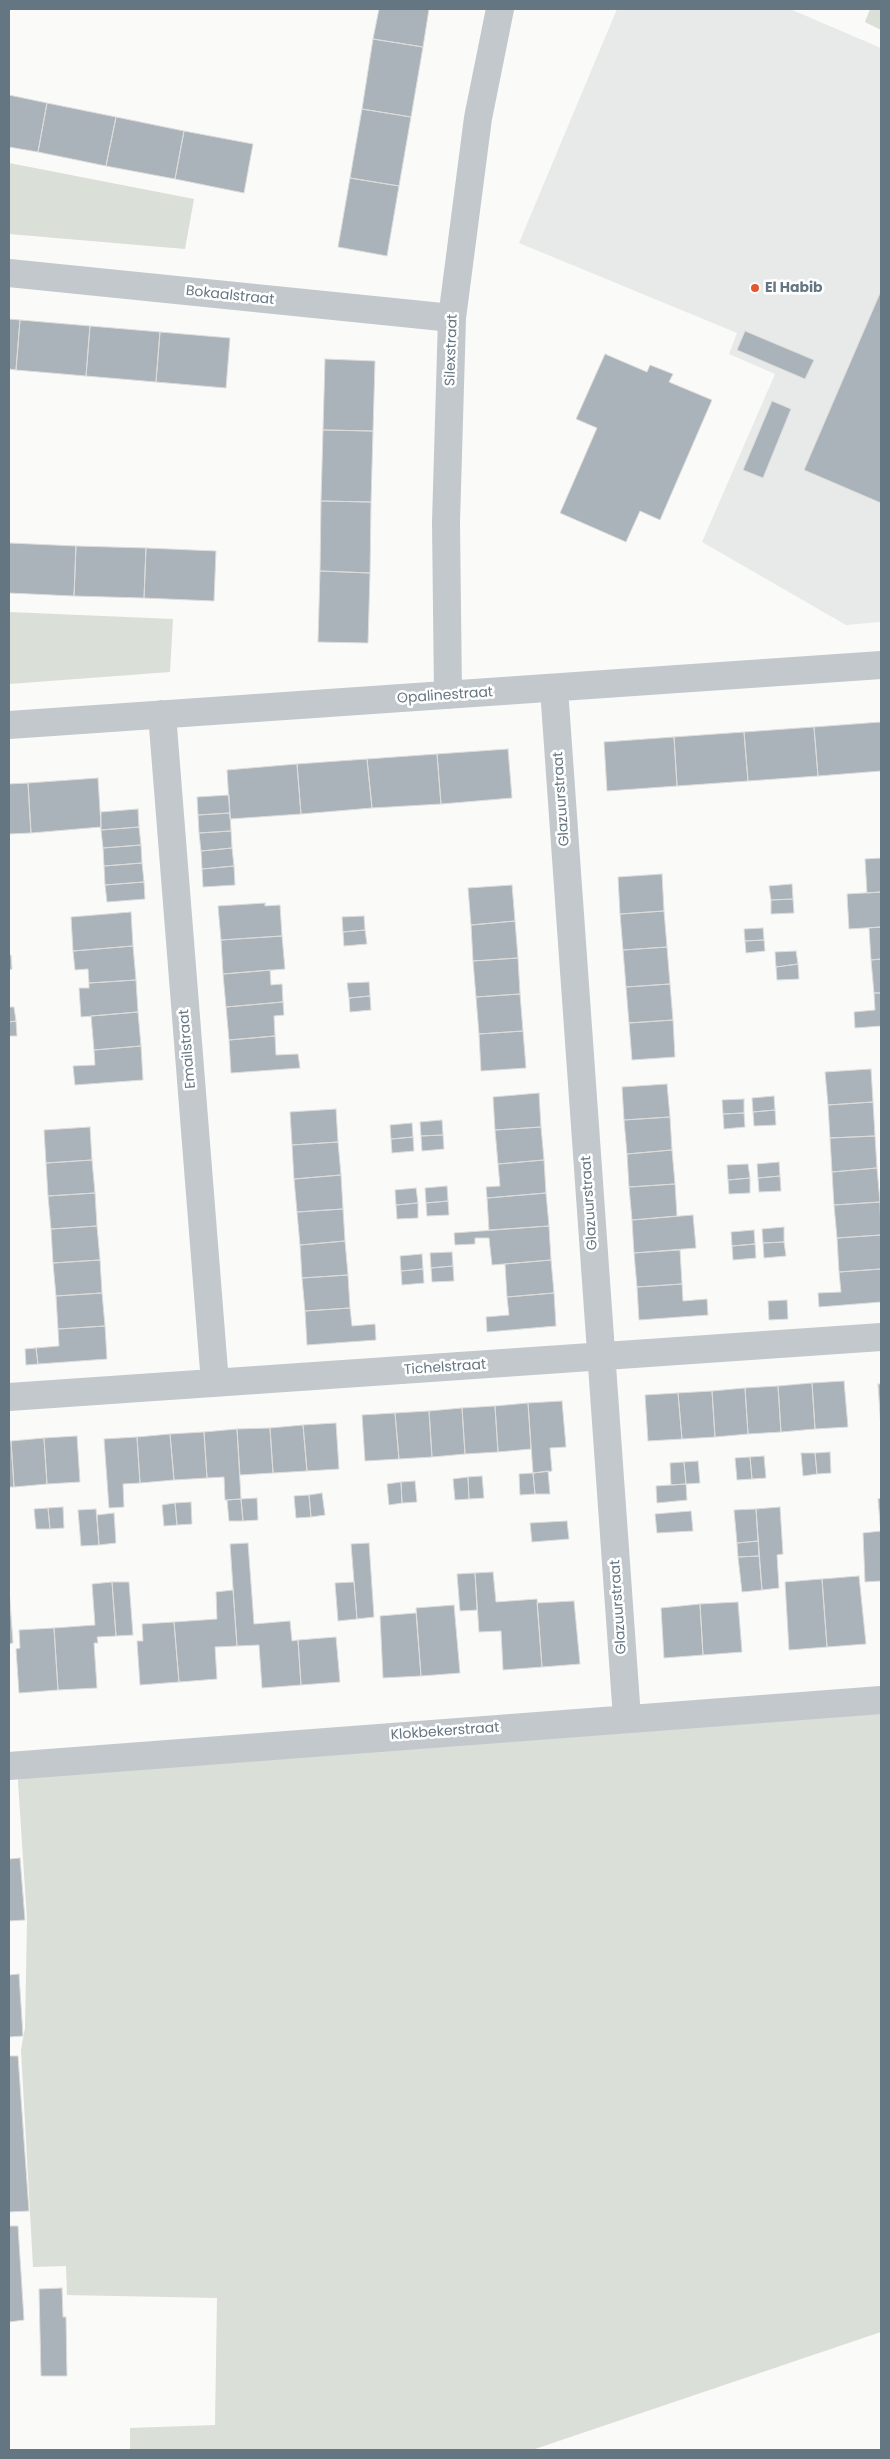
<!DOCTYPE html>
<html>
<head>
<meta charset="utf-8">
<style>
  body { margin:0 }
  #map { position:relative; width:890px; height:2459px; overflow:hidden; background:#fafaf8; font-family:Poppins,sans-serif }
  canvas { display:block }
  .frame { position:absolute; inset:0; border:10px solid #657683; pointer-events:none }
</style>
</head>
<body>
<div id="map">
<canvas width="890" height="2459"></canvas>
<div class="frame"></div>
</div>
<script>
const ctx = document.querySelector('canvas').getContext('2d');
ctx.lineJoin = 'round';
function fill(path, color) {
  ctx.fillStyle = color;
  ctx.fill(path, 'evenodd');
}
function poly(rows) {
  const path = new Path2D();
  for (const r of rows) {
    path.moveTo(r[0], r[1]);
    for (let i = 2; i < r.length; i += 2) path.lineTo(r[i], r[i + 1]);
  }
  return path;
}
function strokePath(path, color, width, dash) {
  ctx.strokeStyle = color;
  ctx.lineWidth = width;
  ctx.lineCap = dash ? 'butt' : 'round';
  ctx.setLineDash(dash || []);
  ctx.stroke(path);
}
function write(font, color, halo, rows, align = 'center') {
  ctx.font = font + ' Poppins,sans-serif';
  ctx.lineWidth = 5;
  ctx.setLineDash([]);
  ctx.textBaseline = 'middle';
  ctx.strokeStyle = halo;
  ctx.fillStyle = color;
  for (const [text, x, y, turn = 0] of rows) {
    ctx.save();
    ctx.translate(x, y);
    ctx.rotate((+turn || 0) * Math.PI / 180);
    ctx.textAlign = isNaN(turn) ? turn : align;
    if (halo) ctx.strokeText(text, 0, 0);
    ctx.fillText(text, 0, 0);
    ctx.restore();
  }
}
const built = poly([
  [617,9,790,9,881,48,881,622,846,625,702,542,775,374,729,354,737,333,519,243]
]);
const green = poly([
  [870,9,881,9,881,30,865,22],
  [9,163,194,199,185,249,9,234],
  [9,612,173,619,170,672,9,684],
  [881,1704,881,2332,532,2450,130,2450,130,2428,215,2425,217,2298,67,2295,66,2266,33,2267,21,2050,25,2028,27,1920,17,1766]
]);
const building = poly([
  [379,9,429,9,423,47,373,39,379,9],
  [373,39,423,47,411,117,362,109,373,39],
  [9,95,47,103,38,152,9,147,9,95],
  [47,103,116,117,106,166,38,152,47,103],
  [362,109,411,117,399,186,350,178,362,109],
  [116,117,184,131,175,179,106,166,116,117],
  [184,131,253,144,244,193,175,179,184,131],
  [350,178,399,186,387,256,338,247,350,178],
  [881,291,881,503,804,470,881,291],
  [9,319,20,320,16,370,9,369,9,319],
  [20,320,90,326,86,376,16,370,20,320],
  [90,326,160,332,156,382,86,376,90,326],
  [745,331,814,360,805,379,737,350,745,331],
  [160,332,230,338,226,388,156,382,160,332],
  [605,354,647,372,650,365,673,374,669,382,712,400,660,520,640,511,626,542,560,513,597,428,576,419,605,354],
  [325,359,375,361,373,431,323,430,325,359],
  [772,401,791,409,763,478,743,470,772,401],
  [323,430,373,431,371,502,321,501,323,430],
  [321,501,371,502,370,573,320,571,321,501],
  [9,543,76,546,74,596,9,593,9,543],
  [76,546,146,548,144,598,74,596,76,546],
  [146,548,216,551,214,601,144,598,146,548],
  [320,571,370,573,368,643,318,642,320,571],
  [881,722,881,771,818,776,814,727,881,722],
  [814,727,818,776,748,781,744,732,814,727],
  [744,732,748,781,677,786,674,737,744,732],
  [674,737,677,786,607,791,604,742,674,737],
  [508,749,512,798,441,804,437,754,508,749],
  [437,754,441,804,372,808,367,759,437,754],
  [367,759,372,808,301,814,297,764,367,759],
  [297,764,301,814,230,819,227,770,297,764],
  [98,778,101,827,31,833,28,783,98,778],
  [28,783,31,833,9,834,9,784,28,783],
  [229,795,230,813,198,815,197,797,229,795],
  [138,809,139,827,101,830,101,812,138,809],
  [230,813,231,831,199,833,198,815,230,813],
  [139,827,141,845,103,848,101,830,139,827],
  [231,831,232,848,201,851,199,833,231,831],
  [141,845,142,863,104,866,103,848,141,845],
  [232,848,234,866,202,869,201,851,232,848],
  [881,858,881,892,867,893,865,859,881,858],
  [142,863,144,882,105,885,104,866,142,863],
  [234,866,235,885,203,887,202,869,234,866],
  [662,874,664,911,620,914,618,877,662,874],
  [144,882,145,899,107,902,105,885,144,882],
  [792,884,793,899,771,900,769,886,792,884],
  [512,885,515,921,471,925,468,888,512,885],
  [881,892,881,927,849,929,847,894,881,892],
  [793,899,794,913,771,914,771,900,793,899],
  [265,903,265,906,280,905,282,936,221,940,218,906,265,903],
  [664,911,667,947,623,950,620,914,664,911],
  [131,912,133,946,73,951,71,917,131,912],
  [364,916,365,930,343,932,342,917,364,916],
  [515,921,518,958,473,961,471,925,515,921],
  [881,927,881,959,871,960,869,928,881,927],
  [763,928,764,940,745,941,744,929,763,928],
  [365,930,367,944,344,946,343,932,365,930],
  [282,936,285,969,223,974,221,940,282,936],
  [764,940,765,951,746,953,745,941,764,940],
  [133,946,136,980,89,983,88,969,75,970,73,951,133,946],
  [667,947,670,984,626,987,623,950,667,947],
  [796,951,798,964,776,967,775,952,796,951],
  [9,955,11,955,12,969,9,970,9,955],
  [518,958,520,994,476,997,473,961,518,958],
  [881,959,881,993,874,993,871,960,881,959],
  [798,964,799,979,777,980,776,967,798,964],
  [270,970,271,985,282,984,283,1002,226,1007,223,974,270,970],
  [136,980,138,1012,81,1017,79,988,89,988,89,983,136,980],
  [369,982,370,996,349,998,347,983,369,982],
  [670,984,673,1020,629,1023,626,987,670,984],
  [874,993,881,993,881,1026,855,1028,854,1012,875,1010,874,993],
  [520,994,523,1031,479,1034,476,997,520,994],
  [370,996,371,1010,350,1012,349,998,370,996],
  [283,1002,284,1015,274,1016,275,1036,229,1040,226,1007,283,1002],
  [9,1007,14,1007,16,1021,9,1022,9,1007],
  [138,1012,141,1046,94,1050,91,1016,138,1012],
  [673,1020,675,1057,632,1060,629,1023,673,1020],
  [16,1021,17,1036,9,1036,9,1022,16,1021],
  [523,1031,526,1068,481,1071,479,1034,523,1031],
  [275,1036,276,1055,298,1054,300,1068,231,1073,229,1040,275,1036],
  [141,1046,143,1080,75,1085,73,1066,95,1065,94,1050,141,1046],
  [871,1069,873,1102,828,1105,825,1072,871,1069],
  [667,1084,670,1117,624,1120,622,1087,667,1084],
  [539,1093,541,1127,495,1130,493,1097,539,1093],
  [774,1096,775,1110,753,1112,752,1098,774,1096],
  [744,1099,744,1113,723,1114,722,1100,744,1099],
  [873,1102,875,1136,830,1138,828,1105,873,1102],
  [336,1109,338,1142,292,1145,290,1112,336,1109],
  [775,1110,776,1125,754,1126,753,1112,775,1110],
  [744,1113,745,1127,724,1129,723,1114,744,1113],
  [670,1117,672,1150,627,1154,624,1120,670,1117],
  [442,1120,443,1135,421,1136,420,1122,442,1120],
  [412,1123,413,1137,391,1139,390,1125,412,1123],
  [90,1127,92,1160,46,1163,44,1130,90,1127],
  [541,1127,544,1160,498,1164,495,1130,541,1127],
  [443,1135,444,1149,422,1151,421,1136,443,1135],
  [875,1136,877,1168,832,1172,830,1138,875,1136],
  [413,1137,414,1151,392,1153,391,1139,413,1137],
  [338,1142,341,1175,294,1179,292,1145,338,1142],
  [672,1150,675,1184,629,1187,627,1154,672,1150],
  [92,1160,95,1193,48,1196,46,1163,92,1160],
  [544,1160,546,1193,487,1198,486,1187,500,1186,498,1164,544,1160],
  [779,1162,780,1176,758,1178,757,1164,779,1162],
  [748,1164,750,1178,728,1180,727,1165,748,1164],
  [877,1168,880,1202,834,1205,832,1172,877,1168],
  [341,1175,343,1209,297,1212,294,1179,341,1175],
  [780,1176,781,1191,759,1192,758,1178,780,1176],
  [750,1178,750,1193,729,1194,728,1180,750,1178],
  [675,1184,677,1216,632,1220,629,1187,675,1184],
  [447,1186,448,1201,426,1203,425,1188,447,1186],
  [416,1188,418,1203,396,1205,395,1190,416,1188],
  [95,1193,97,1226,51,1229,48,1196,95,1193],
  [546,1193,549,1226,489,1230,487,1198,546,1193],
  [448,1201,449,1215,427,1216,426,1203,448,1201],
  [880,1202,881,1235,837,1238,834,1205,880,1202],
  [418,1203,418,1218,397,1219,396,1205,418,1203],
  [343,1209,345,1241,300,1245,297,1212,343,1209],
  [693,1215,696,1248,634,1253,632,1220,693,1215],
  [97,1226,100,1260,53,1263,51,1229,97,1226],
  [549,1226,551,1260,492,1265,489,1238,475,1238,475,1244,455,1245,454,1233,549,1226],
  [784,1227,784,1242,763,1243,762,1229,784,1227],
  [754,1230,755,1244,732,1246,731,1232,754,1230],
  [881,1235,881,1269,839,1272,837,1238,881,1235],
  [345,1241,348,1275,302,1278,300,1245,345,1241],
  [784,1242,786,1256,764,1258,763,1243,784,1242],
  [755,1244,756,1258,733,1260,732,1246,755,1244],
  [680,1250,682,1284,637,1287,634,1253,680,1250],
  [452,1252,453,1266,431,1268,430,1253,452,1252],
  [422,1254,423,1269,401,1271,400,1256,422,1254],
  [100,1260,102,1293,56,1296,53,1263,100,1260],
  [551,1260,554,1293,507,1297,505,1264,551,1260],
  [453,1266,454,1281,432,1282,431,1268,453,1266],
  [423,1269,424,1283,402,1285,401,1271,423,1269],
  [881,1269,881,1302,819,1307,818,1293,841,1292,839,1272,881,1269],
  [348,1275,350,1308,305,1311,302,1278,348,1275],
  [682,1284,683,1301,707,1299,708,1315,639,1320,637,1287,682,1284],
  [102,1293,105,1326,58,1329,56,1296,102,1293],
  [554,1293,556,1326,487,1332,486,1317,509,1315,507,1297,554,1293],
  [787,1300,788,1319,769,1320,768,1301,787,1300],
  [350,1308,352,1326,375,1324,376,1340,307,1345,305,1311,350,1308],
  [105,1326,107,1359,38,1364,36,1348,59,1346,58,1329,105,1326],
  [36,1348,38,1364,26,1365,25,1349,36,1348],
  [844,1381,848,1427,815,1429,812,1383,844,1381],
  [812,1383,815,1429,781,1432,778,1386,812,1383],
  [878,1384,881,1384,881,1446,881,1428,878,1384],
  [778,1386,781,1432,748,1434,745,1388,778,1386],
  [745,1388,748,1434,715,1437,712,1391,745,1388],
  [712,1391,715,1437,682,1439,678,1393,712,1391],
  [678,1393,682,1439,648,1441,645,1395,678,1393],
  [562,1401,566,1447,550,1448,552,1471,533,1473,528,1403,562,1401],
  [528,1403,531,1449,498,1452,495,1406,528,1403],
  [495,1406,498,1452,465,1454,462,1408,495,1406],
  [462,1408,465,1454,432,1457,429,1411,462,1408],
  [429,1411,432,1457,399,1459,395,1413,429,1411],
  [395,1413,399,1459,365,1461,362,1415,395,1413],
  [336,1423,339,1469,307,1471,303,1425,336,1423],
  [303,1425,307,1471,273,1473,270,1428,303,1425],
  [270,1428,273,1473,240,1475,237,1429,270,1428],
  [237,1429,241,1499,225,1500,224,1477,207,1478,204,1432,237,1429],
  [204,1432,207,1478,174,1480,170,1434,204,1432],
  [170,1434,174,1480,140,1483,137,1437,170,1434],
  [77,1436,80,1482,47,1484,44,1438,77,1436],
  [137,1437,140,1483,123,1484,124,1507,109,1508,104,1439,137,1437],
  [44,1438,47,1484,14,1487,11,1441,44,1438],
  [9,1441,11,1441,14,1487,9,1487,9,1441],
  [830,1452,831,1473,817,1474,815,1453,830,1452],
  [801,1453,815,1453,817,1474,803,1476,801,1453],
  [764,1456,766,1478,752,1479,750,1457,764,1456],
  [750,1457,752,1479,737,1480,735,1458,750,1457],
  [698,1461,700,1483,686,1484,684,1462,698,1461],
  [684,1462,686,1484,671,1485,670,1463,684,1462],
  [548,1471,550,1494,535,1494,533,1473,548,1471],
  [533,1473,535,1494,520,1495,519,1474,533,1473],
  [482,1476,484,1498,469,1499,468,1477,482,1476],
  [468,1477,469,1499,455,1500,453,1479,468,1477],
  [415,1481,417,1502,402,1503,401,1482,415,1481],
  [401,1482,402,1503,389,1505,387,1484,401,1482],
  [686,1484,687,1500,657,1503,656,1486,686,1484],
  [322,1493,325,1515,311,1517,309,1495,322,1493],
  [309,1495,311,1517,296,1518,294,1496,309,1495],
  [257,1498,258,1520,243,1521,241,1499,257,1498],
  [881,1498,881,1534,878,1499,881,1498],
  [241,1499,243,1521,229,1521,227,1500,241,1499],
  [191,1502,192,1524,177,1525,175,1503,191,1502],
  [175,1503,177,1525,164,1526,162,1505,175,1503],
  [63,1507,64,1528,50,1529,48,1508,63,1507],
  [780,1507,783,1554,777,1555,779,1588,762,1590,756,1509,780,1507],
  [48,1508,50,1529,36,1529,34,1509,48,1508],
  [96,1509,99,1545,81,1546,78,1510,96,1509],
  [756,1509,758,1541,737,1543,734,1510,756,1509],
  [691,1511,693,1531,657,1533,655,1514,691,1511],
  [114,1513,116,1543,99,1545,97,1515,114,1513],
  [567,1521,569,1539,532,1542,530,1523,567,1521],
  [881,1531,881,1581,865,1582,863,1533,881,1531],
  [758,1541,759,1556,738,1557,737,1543,758,1541],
  [248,1543,254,1624,290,1621,292,1641,298,1640,301,1685,262,1688,259,1645,237,1646,230,1544,248,1543],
  [369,1543,374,1617,357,1619,351,1544,369,1543],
  [759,1556,762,1590,742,1592,738,1557,759,1556],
  [493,1572,496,1602,537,1599,542,1667,503,1670,501,1631,479,1632,475,1573,493,1572],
  [475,1573,477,1610,460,1611,457,1574,475,1573],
  [859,1576,866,1644,827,1647,822,1579,859,1576],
  [822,1579,827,1647,789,1650,785,1582,822,1579],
  [112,1582,116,1636,97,1637,98,1643,94,1643,97,1688,58,1690,54,1628,95,1625,92,1584,112,1582],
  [112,1582,129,1582,133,1635,116,1636,112,1582],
  [354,1582,357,1619,338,1621,335,1583,354,1582],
  [9,1588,13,1643,9,1644,9,1588],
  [233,1590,237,1646,215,1647,217,1679,179,1682,174,1622,217,1619,216,1592,233,1590],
  [574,1601,580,1664,542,1667,537,1603,574,1601],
  [738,1602,742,1652,703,1655,700,1604,738,1602],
  [700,1604,703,1655,664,1658,661,1608,700,1604],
  [454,1605,460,1673,421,1676,416,1608,454,1605],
  [416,1613,421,1676,383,1678,380,1616,416,1613],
  [174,1622,179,1682,140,1685,137,1641,143,1641,142,1624,174,1622],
  [54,1628,58,1690,19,1693,16,1649,20,1648,19,1630,54,1628],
  [336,1637,340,1682,301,1685,298,1640,336,1637],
  [20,1858,25,1920,9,1921,9,1859,20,1858],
  [19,1974,23,2036,9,2037,9,1975,19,1974],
  [9,2056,18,2056,29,2211,9,2212,9,2056],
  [9,2226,18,2226,24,2320,9,2322,9,2226],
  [62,2288,63,2317,66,2317,67,2376,41,2376,39,2289,62,2288]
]);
const minor = poly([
  [9,273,452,318],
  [554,689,627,1718],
  [448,695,446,522,452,318,478,118,500,9],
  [162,714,215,1383],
  [9,725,881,665],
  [9,1397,881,1337],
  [9,1766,881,1700]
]);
const markers = [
  [755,288,5,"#e4572e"]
];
const poiNames = [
  ["El Habib",765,288]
];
const streetNames = [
  ["Bokaalstraat",230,296,6],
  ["Silexstraat",452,350,-88],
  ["Opalinestraat",445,696,-4],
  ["Glazuurstraat",562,799,-94],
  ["Emailstraat",188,1049,-95],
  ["Glazuurstraat",590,1203,-94],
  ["Tichelstraat",445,1368,-4],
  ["Glazuurstraat",619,1607,-94],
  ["Klokbekerstraat",445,1732,-4]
];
fill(built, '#e8e9e9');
fill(green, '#dadfd7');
fill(building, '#aab3b9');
strokePath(building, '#dcdcda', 1);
strokePath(minor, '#c3c8cc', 28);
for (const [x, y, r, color] of markers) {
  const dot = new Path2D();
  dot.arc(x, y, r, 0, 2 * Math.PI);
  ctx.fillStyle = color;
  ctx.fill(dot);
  strokePath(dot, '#fff', 2);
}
write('bold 14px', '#657683', '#fff', poiNames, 'left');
write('14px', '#657683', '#fff', streetNames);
</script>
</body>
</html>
